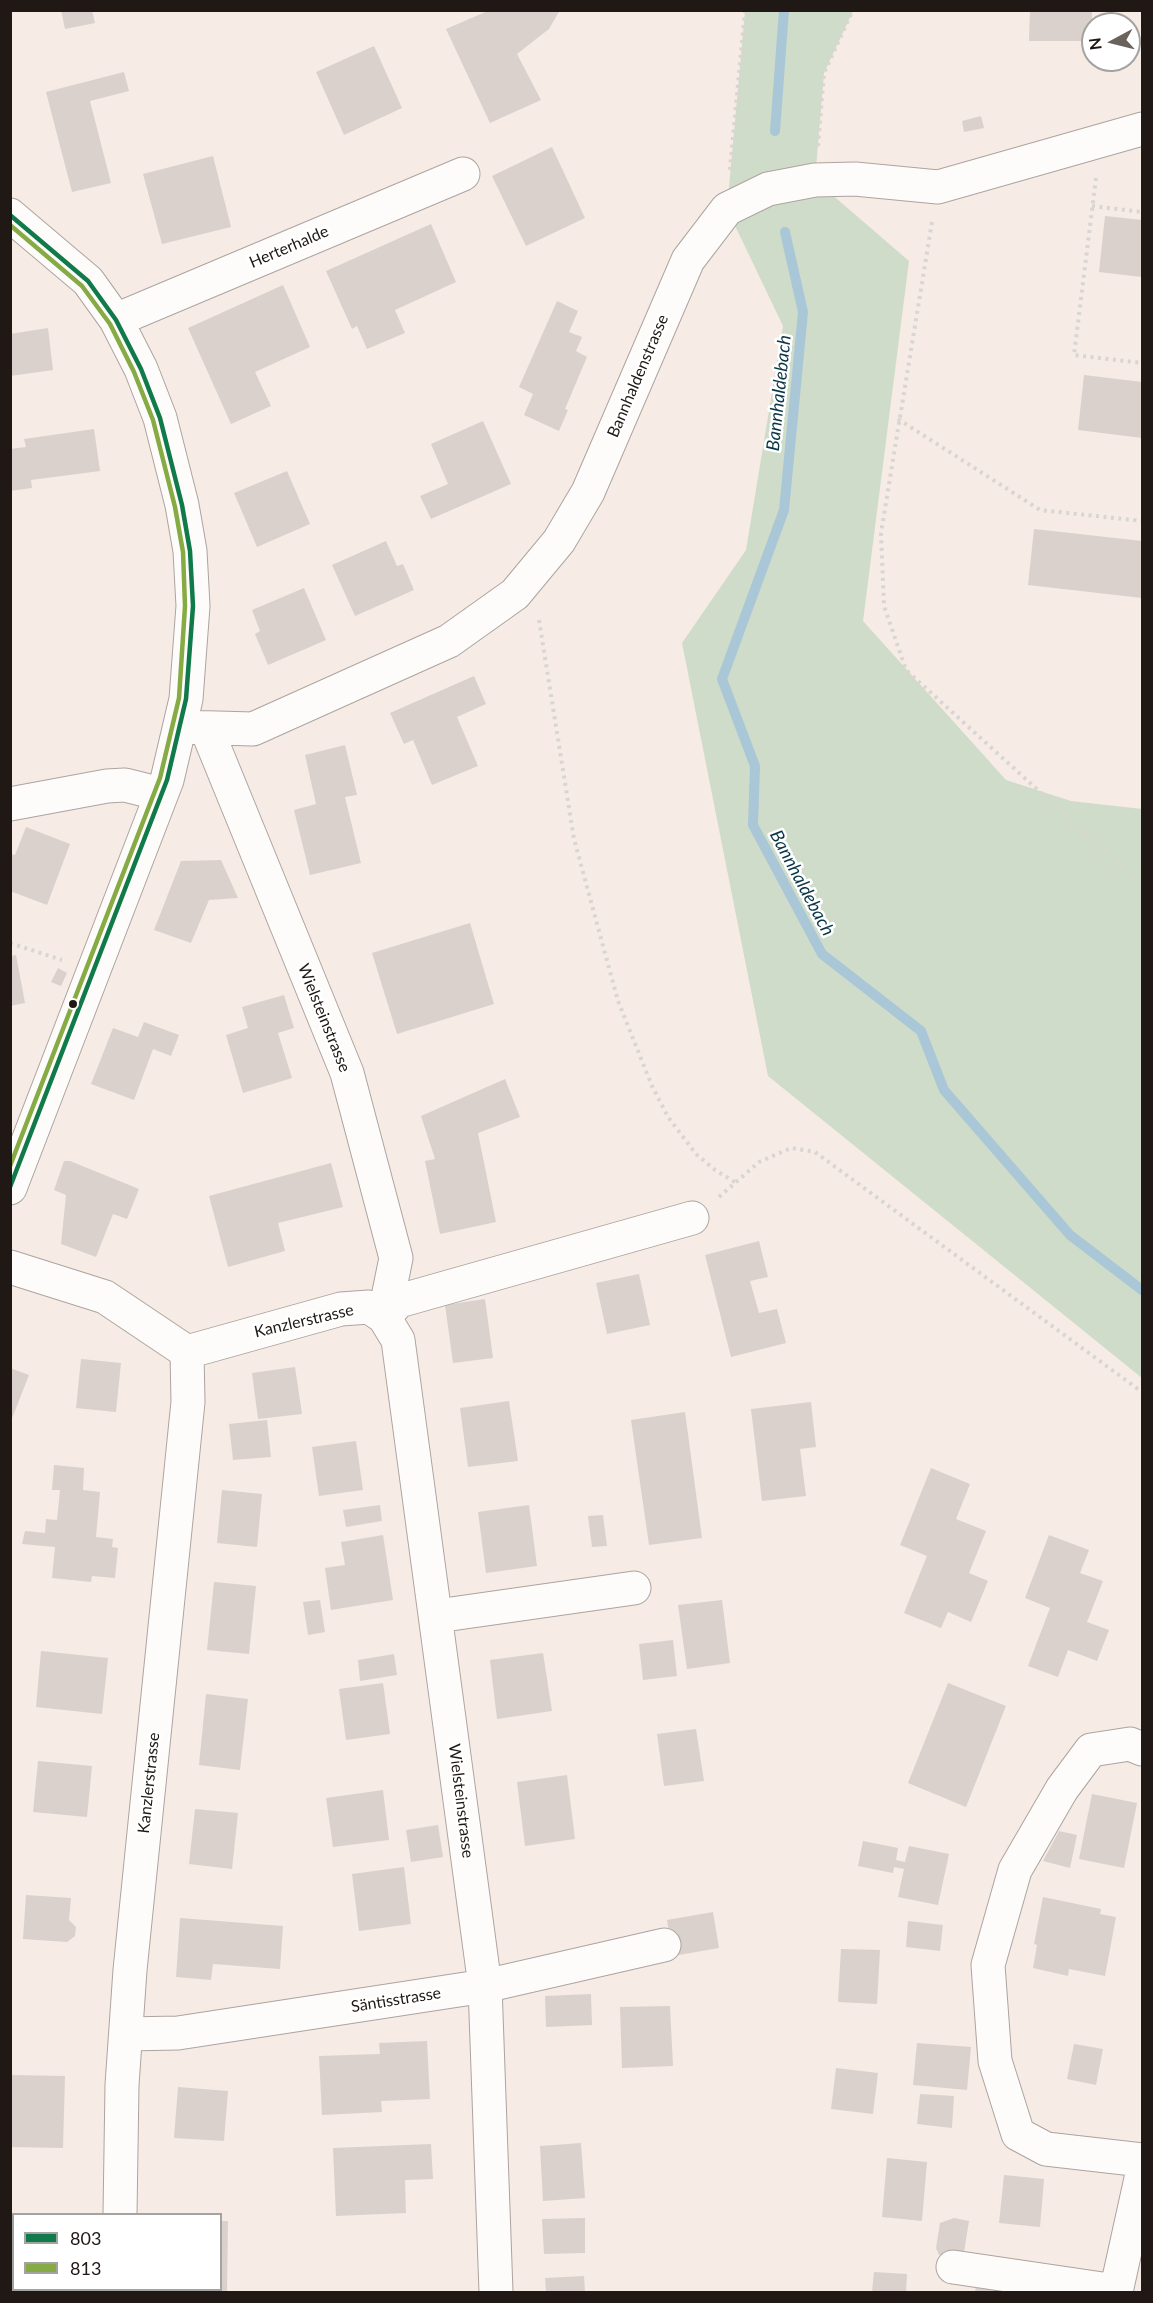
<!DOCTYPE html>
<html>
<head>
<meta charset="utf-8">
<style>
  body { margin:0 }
  #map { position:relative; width:1153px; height:2303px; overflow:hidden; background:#f6ebe5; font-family:Lato,sans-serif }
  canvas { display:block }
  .frame { position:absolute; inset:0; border:12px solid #1f1814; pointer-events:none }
  .legend { position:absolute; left:12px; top:2213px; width:210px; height:78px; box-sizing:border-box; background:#fff; border:2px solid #a5a3a1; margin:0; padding:8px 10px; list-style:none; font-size:18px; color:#1f1814 }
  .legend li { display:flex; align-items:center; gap:12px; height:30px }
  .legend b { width:30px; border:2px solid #a5a3a1 }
  .north { position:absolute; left:1081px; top:12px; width:60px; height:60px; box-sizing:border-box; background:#fff; border:2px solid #a5a3a1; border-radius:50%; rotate:263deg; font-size:16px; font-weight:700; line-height:24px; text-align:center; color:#1f1814 }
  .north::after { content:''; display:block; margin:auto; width:21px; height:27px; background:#6a625d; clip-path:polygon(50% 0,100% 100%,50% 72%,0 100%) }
</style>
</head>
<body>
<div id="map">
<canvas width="1153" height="2303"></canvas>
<div class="frame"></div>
<ul class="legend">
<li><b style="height:8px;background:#107a4a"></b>803</li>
<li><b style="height:8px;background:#86aa44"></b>813</li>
</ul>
<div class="north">N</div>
</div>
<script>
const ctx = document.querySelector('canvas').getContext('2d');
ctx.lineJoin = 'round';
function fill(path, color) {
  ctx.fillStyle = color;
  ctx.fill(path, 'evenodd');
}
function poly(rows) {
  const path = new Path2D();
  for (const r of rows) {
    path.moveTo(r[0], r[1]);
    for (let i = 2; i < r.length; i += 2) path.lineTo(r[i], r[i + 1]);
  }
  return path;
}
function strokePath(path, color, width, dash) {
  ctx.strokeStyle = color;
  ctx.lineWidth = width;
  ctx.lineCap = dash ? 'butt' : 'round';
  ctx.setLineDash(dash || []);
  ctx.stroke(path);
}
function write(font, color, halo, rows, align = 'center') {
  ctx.font = font + ' Lato,sans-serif';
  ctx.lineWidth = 5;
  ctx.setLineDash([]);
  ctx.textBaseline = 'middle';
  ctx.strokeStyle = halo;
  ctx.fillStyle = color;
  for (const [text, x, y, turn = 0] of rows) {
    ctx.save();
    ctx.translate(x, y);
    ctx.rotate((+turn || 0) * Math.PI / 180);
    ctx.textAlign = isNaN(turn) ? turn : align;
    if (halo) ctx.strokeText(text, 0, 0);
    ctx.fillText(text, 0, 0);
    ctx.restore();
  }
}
const green = poly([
  [745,11,853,11,824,73,815,180,909,261,863,621,1006,780,1071,801,1142,809,1142,1378,768,1076,682,643,746,550,783,326,727,209]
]);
const stream = poly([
  [775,131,784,10],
  [785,232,803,312,784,510,722,679,755,766,753,825,822,954,921,1031,944,1090,1070,1235,1142,1290]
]);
const building = poly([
  [61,10,92,10,95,23,65,29],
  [490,10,560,10,549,29,517,54,541,100,490,123,446,29],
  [1030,10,1092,10,1092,41,1029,41],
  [374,46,402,108,344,135,316,72],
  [124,72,129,91,90,101,111,183,72,192,46,92],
  [981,116,984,128,964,132,962,121],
  [552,147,585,218,526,246,492,176],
  [213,156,231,227,162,244,143,174],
  [1105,216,1142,220,1142,277,1099,272],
  [431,224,456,282,395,310,405,333,367,349,357,326,352,329,326,271],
  [283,285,310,347,255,372,271,406,231,424,188,328],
  [557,301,578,311,569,332,582,337,576,351,587,357,565,409,568,410,559,431,524,415,533,394,519,387],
  [48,328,53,370,10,376,10,334],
  [1084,375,1142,382,1142,438,1078,430],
  [483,421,511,484,431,519,420,496,448,484,431,444],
  [94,429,100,471,31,480,32,488,10,491,10,449,26,447,24,439],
  [287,471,310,524,257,547,234,493],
  [1034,529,1142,541,1142,598,1028,585],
  [386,541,397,566,403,564,414,590,355,616,332,565],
  [304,588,326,640,268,665,255,634,260,631,252,610],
  [474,676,486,704,457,717,478,766,432,785,413,740,404,744,390,713],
  [345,745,357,795,345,797,361,863,310,875,294,810,316,804,305,755],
  [26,827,70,844,47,905,10,891,10,854,15,855],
  [221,860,238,898,209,900,191,943,154,930,181,861],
  [470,923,494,1004,397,1034,372,953],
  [16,955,25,1003,10,1006,10,956],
  [58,968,67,973,61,986,51,982],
  [284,995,294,1028,278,1033,292,1078,243,1093,226,1035,248,1028,242,1007],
  [144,1022,179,1035,171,1056,153,1049,134,1100,91,1084,113,1028,138,1037],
  [505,1079,520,1117,478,1133,496,1222,440,1234,425,1161,435,1159,421,1116],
  [64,1161,70,1161,139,1189,127,1219,113,1214,96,1257,61,1244,66,1195,54,1190],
  [331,1163,343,1207,278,1223,285,1251,228,1267,209,1196],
  [759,1241,768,1277,750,1281,759,1313,777,1309,786,1343,731,1357,705,1255],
  [639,1274,650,1325,607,1334,596,1283],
  [485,1299,493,1358,453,1363,445,1305],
  [81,1359,121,1363,116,1412,76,1408],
  [295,1367,302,1414,258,1419,252,1373],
  [10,1368,29,1375,11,1421,10,1421],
  [509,1401,518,1461,468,1467,460,1408],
  [811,1402,816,1447,800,1449,806,1496,762,1501,751,1409],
  [685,1412,702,1538,649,1545,631,1420],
  [267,1420,271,1457,233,1460,229,1424],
  [356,1441,363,1490,319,1496,312,1447],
  [54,1465,84,1468,83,1490,100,1492,96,1537,113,1539,112,1547,118,1548,115,1578,92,1576,91,1582,52,1578,55,1547,22,1544,25,1531,45,1533,46,1519,57,1520,60,1490,52,1490],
  [931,1468,970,1484,956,1519,986,1531,969,1573,988,1581,971,1622,948,1612,941,1628,904,1613,927,1556,900,1545],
  [222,1490,262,1494,257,1547,217,1543],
  [380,1505,382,1521,346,1527,343,1510],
  [529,1505,537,1566,486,1573,478,1512],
  [603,1515,607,1546,592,1547,588,1516],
  [383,1535,393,1600,331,1610,325,1568,345,1565,341,1542],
  [1049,1535,1089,1550,1080,1573,1103,1581,1087,1622,1109,1630,1097,1661,1068,1650,1058,1677,1028,1666,1050,1608,1025,1598],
  [214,1582,256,1586,249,1654,207,1650],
  [320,1600,325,1632,308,1635,303,1602],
  [722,1600,730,1663,687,1669,678,1605],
  [673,1640,677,1676,643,1680,639,1644],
  [41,1651,108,1658,102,1714,36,1707],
  [543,1653,552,1711,497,1719,490,1660],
  [394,1654,397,1675,360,1681,358,1660],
  [383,1683,390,1734,346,1740,339,1689],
  [948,1683,1006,1706,966,1807,908,1783],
  [206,1694,248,1699,240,1770,199,1765],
  [696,1729,704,1781,664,1786,657,1734],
  [38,1761,92,1766,87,1817,33,1812],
  [567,1775,575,1839,525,1846,517,1782],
  [383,1790,389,1840,333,1847,326,1798],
  [1092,1794,1137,1803,1124,1868,1079,1859],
  [195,1809,238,1813,232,1869,189,1864],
  [438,1825,443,1857,411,1862,406,1830],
  [1059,1831,1077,1835,1070,1868,1043,1861],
  [863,1841,898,1848,896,1860,905,1862,909,1846,949,1854,938,1905,898,1897,904,1869,894,1867,893,1873,858,1866],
  [404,1867,411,1924,359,1931,352,1874],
  [26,1895,71,1898,69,1920,76,1927,75,1936,67,1942,23,1939],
  [1043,1897,1101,1909,1100,1914,1116,1917,1105,1976,1069,1969,1068,1976,1033,1968,1037,1945,1034,1944],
  [713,1912,719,1948,673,1956,667,1920],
  [180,1918,283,1926,280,1969,213,1964,211,1980,176,1977],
  [908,1921,943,1925,940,1951,906,1947],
  [841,1949,880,1950,877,2004,838,2002],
  [591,1994,592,2025,546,2027,545,1996],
  [670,2006,673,2066,622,2068,620,2007],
  [427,2041,430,2099,381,2101,382,2112,322,2115,319,2056,380,2054,379,2043],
  [917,2043,971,2047,967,2090,913,2085],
  [1074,2044,1103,2049,1096,2085,1067,2079],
  [836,2068,878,2073,873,2114,831,2109],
  [10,2075,65,2076,63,2148,10,2147],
  [178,2087,228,2091,224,2141,174,2138],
  [920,2094,954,2096,952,2128,917,2124],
  [581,2143,585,2198,543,2201,540,2146],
  [431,2144,433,2179,405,2180,406,2213,336,2216,333,2148],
  [887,2158,927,2162,922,2221,882,2217],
  [1004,2175,1044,2179,1040,2227,999,2223],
  [585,2218,585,2253,544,2254,542,2219],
  [954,2218,969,2221,963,2258,939,2255,936,2248,940,2223],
  [220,2221,228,2221,227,2292,172,2292,172,2290,220,2290],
  [10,2222,14,2222,14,2286,10,2286],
  [874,2272,907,2274,906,2292,872,2292],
  [584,2276,585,2292,546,2292,545,2278],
  [976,2285,1019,2292,975,2292]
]);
const path = poly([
  [818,146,824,73,853,10],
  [730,170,745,10],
  [1096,178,1074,355,1142,363],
  [1092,206,1142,212],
  [932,222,881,533,884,606,906,670,1142,885],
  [898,419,1040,510,1142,521],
  [539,620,574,839,618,1001,652,1086,668,1117,696,1154,715,1170,735,1182],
  [10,943,62,960],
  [719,1197,759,1162,791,1148,815,1152,1142,1392]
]);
const minor = poly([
  [10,215,88,281,116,320,141,369,160,418,182,505,190,551,193,606,186,699,167,780,10,1188],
  [116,320,463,174],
  [181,727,253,729,449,641,515,594,559,541,588,492,688,260,727,209,768,189,815,180,855,179,938,187,1142,129],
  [207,730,347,1073,396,1258,384,1317],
  [10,804,107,786,125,785,161,794],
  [10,1267,105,1297,187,1352],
  [384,1317,399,1301,692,1218],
  [187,1352,341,1309,369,1307,384,1317,398,1340,485,1986,496,2292],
  [437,1616,634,1588],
  [1142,1749,1130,1744,1091,1750,1062,1789,1015,1870,988,1965,995,2061,1018,2134,1046,2149,1142,2160],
  [126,2034,178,2033,485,1986,664,1945],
  [120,2214,122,2085,130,1970,188,1402,187,1352],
  [953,2267,1116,2291],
  [119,2292,119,2290],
  [1116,2292,1142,2174]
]);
const bus1 = poly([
  [10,215,88,281,116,320,141,369,160,418,182,505,190,551,193,606,186,699,167,780,10,1187]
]);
const bus2 = poly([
  [10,225,82,286,110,324,134,372,153,420,175,507,183,552,185,606,179,698,160,778,10,1166]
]);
const markers = [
  [73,1004,5,"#1f1814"]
];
const streetNames = [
  ["Herterhalde",289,247,-23],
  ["Bannhaldenstrasse",638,376,-67],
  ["Wielsteinstrasse",324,1018,68],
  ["Kanzlerstrasse",304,1321,-13],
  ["Kanzlerstrasse",149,1783,-84],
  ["Wielsteinstrasse",461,1801,83],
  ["Säntisstrasse",396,2000,-9]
];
const waterNames = [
  ["Bannhaldebach",779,393,-84],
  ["Bannhaldebach",802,883,62]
];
fill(green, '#cfdcc9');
strokePath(stream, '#a9c7d6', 10);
fill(building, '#dad1cd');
strokePath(minor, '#aca49f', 35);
strokePath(path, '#d8d5d3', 4, [3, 4.5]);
strokePath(minor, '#fefcfb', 33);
strokePath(bus1, '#107a4a', 4.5);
strokePath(bus2, '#86aa44', 4.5);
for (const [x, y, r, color] of markers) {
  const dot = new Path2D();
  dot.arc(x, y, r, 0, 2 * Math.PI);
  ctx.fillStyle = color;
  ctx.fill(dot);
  strokePath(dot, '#fff', 2);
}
write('16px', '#1f1814', '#fff', streetNames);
write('italic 18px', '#093546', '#fff', waterNames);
</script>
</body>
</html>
